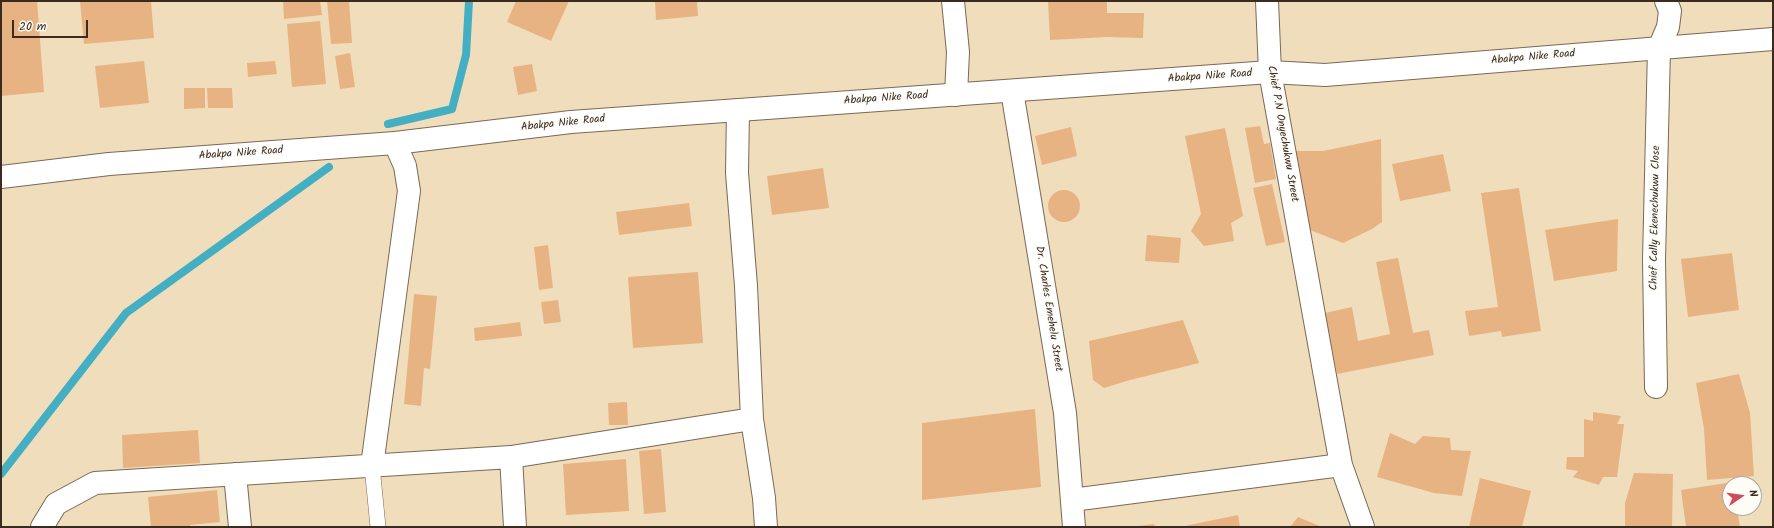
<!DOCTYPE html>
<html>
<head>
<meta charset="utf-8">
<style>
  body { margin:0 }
  #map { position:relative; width:1774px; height:528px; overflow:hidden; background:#f0ddbc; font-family:Kalam,sans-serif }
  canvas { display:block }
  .frame { position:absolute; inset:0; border:2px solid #3b2a1e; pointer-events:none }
  .north { position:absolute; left:1722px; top:476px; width:40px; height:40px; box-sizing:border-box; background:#fdfcf7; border:1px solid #afa8a0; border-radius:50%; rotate:77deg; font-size:11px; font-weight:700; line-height:16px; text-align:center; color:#3b2a1e }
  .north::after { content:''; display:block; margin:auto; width:14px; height:18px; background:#d1495b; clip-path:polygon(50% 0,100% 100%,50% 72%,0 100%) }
  .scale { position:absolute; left:12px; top:20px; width:76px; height:18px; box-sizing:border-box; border:2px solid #3b2a1e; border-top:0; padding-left:5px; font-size:12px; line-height:14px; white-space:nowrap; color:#3b2a1e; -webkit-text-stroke:3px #fdfcf7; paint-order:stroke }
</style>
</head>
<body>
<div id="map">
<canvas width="1774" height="528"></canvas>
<div class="frame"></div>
<div class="north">N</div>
<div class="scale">20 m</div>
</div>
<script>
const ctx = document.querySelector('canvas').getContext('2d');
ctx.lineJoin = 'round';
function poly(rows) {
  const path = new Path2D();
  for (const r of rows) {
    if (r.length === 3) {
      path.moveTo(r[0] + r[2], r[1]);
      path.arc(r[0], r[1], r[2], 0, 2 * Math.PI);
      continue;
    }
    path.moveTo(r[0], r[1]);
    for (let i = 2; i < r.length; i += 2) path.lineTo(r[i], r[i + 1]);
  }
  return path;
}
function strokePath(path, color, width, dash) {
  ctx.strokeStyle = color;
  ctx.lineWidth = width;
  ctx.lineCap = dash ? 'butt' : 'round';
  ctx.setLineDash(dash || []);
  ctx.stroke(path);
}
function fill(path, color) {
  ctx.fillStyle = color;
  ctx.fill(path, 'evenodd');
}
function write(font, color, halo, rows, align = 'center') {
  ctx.font = font + ' Kalam,sans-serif';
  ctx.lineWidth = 3;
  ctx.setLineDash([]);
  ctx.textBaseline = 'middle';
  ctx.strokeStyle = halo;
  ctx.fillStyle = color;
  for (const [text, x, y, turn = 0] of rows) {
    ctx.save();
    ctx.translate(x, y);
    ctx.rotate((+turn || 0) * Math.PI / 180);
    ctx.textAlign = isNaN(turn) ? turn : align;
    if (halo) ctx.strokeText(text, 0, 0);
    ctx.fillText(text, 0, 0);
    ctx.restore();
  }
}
const stream = poly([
  [388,124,452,109,466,55,469,1],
  [1,474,126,313,329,167]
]);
const building = poly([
  [1,1,37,1,44,92,1,96],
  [80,1,151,1,154,38,84,44],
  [283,1,320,1,322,15,284,19],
  [327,1,349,1,352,43,331,44],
  [516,1,569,1,551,41,507,22],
  [655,1,697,1,698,16,656,20],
  [1048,1,1107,1,1107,13,1144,13,1143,38,1106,37,1050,40],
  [320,21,326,84,292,87,287,24],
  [350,53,355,87,340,89,335,56],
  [144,61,149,103,100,108,95,66],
  [275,61,277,74,248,77,247,63],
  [532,64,537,91,518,95,513,67],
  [184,88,205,88,205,108,184,109],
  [207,88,232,88,233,108,208,108],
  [1260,126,1264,144,1270,143,1276,179,1255,183,1245,128],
  [1071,127,1077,156,1042,165,1035,136],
  [1225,128,1243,216,1231,223,1234,241,1204,246,1191,231,1201,214,1185,136],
  [1381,139,1382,222,1372,229,1343,243,1310,230,1291,151,1323,151],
  [1443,154,1451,191,1400,201,1392,164],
  [823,168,829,208,772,215,767,176],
  [1272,184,1285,242,1266,246,1253,188],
  [1519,188,1541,331,1502,337,1501,331,1469,336,1465,311,1498,307,1481,193],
  [1064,206,16],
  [689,203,692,226,619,235,616,212],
  [1618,219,1617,271,1554,281,1545,230],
  [1147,235,1181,238,1179,263,1145,261],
  [548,245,553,288,539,290,534,247],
  [1732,253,1739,310,1688,317,1681,259],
  [1398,258,1413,333,1429,330,1434,355,1337,374,1325,313,1352,307,1358,341,1390,334,1376,262],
  [698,272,703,343,633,348,628,277],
  [414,294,437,296,430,369,424,368,421,406,404,404],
  [558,300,561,322,544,324,541,302],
  [1183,320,1199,363,1130,380,1104,388,1093,380,1089,341],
  [520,322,522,336,475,341,474,328],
  [1739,374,1750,413,1754,476,1707,480,1704,429,1696,383],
  [627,402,628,425,609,425,608,403],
  [1035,409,1041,487,922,500,922,423],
  [1593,412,1621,416,1617,424,1624,424,1617,477,1603,477,1599,485,1573,477,1578,471,1566,469,1567,457,1584,457,1584,419,1593,421],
  [198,430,200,463,123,468,122,435],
  [1390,433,1415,444,1423,436,1450,438,1451,450,1471,451,1462,496,1434,493,1377,477],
  [661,449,666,512,644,514,639,451],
  [626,459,629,511,566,515,563,464],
  [1634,473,1673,474,1672,527,1625,527,1625,503],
  [1480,478,1531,491,1522,527,1469,527],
  [1733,482,1733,484,1730,484,1730,508,1737,508,1740,527,1686,527,1681,490],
  [217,490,220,522,190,525,190,527,151,527,148,497],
  [1238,515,1240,527,1185,527,1185,526],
  [1298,517,1322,527,1290,527],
  [1154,524,1155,527,1138,527,1138,526]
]);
const lane = poly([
  [372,466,378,527]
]);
const street = poly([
  [953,1,958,52,956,95],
  [1267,1,1270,72,1301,243,1341,465,1363,527],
  [1012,91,1065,413,1074,527],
  [738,110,737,173,746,286,752,419,764,498,766,527],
  [1656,387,1654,260,1659,48,1668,27,1670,11,1666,1],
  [511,457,515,527],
  [372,466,409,191,405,166,395,143],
  [235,474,240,527],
  [1072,500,1341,465],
  [42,527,56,504,95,483,511,457,752,419]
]);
const primary = poly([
  [1,177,109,164,395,143,571,122,1270,72,1325,75,1773,39]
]);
const streetNames = [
  ["Abakpa Nike Road",1533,58,-5],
  ["Abakpa Nike Road",1210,77,-4],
  ["Abakpa Nike Road",886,99,-4],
  ["Abakpa Nike Road",563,124,-6],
  ["Chief P.N Onyechukwu Street",1282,134,80],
  ["Abakpa Nike Road",241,154,-4],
  ["Chief Cally Ekenechukwu Close",1656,218,-89],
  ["Dr. Charles Emehelu Street",1048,309,81]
];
strokePath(stream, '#44aec3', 8);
fill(building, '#e8b383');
strokePath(lane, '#7a6955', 16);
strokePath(street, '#7a6955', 24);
strokePath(primary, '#7a6955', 24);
strokePath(lane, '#fff', 15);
strokePath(street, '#fff', 22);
strokePath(primary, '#fff', 22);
write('11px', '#3b2a1e', '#fdfcf7', streetNames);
</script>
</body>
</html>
